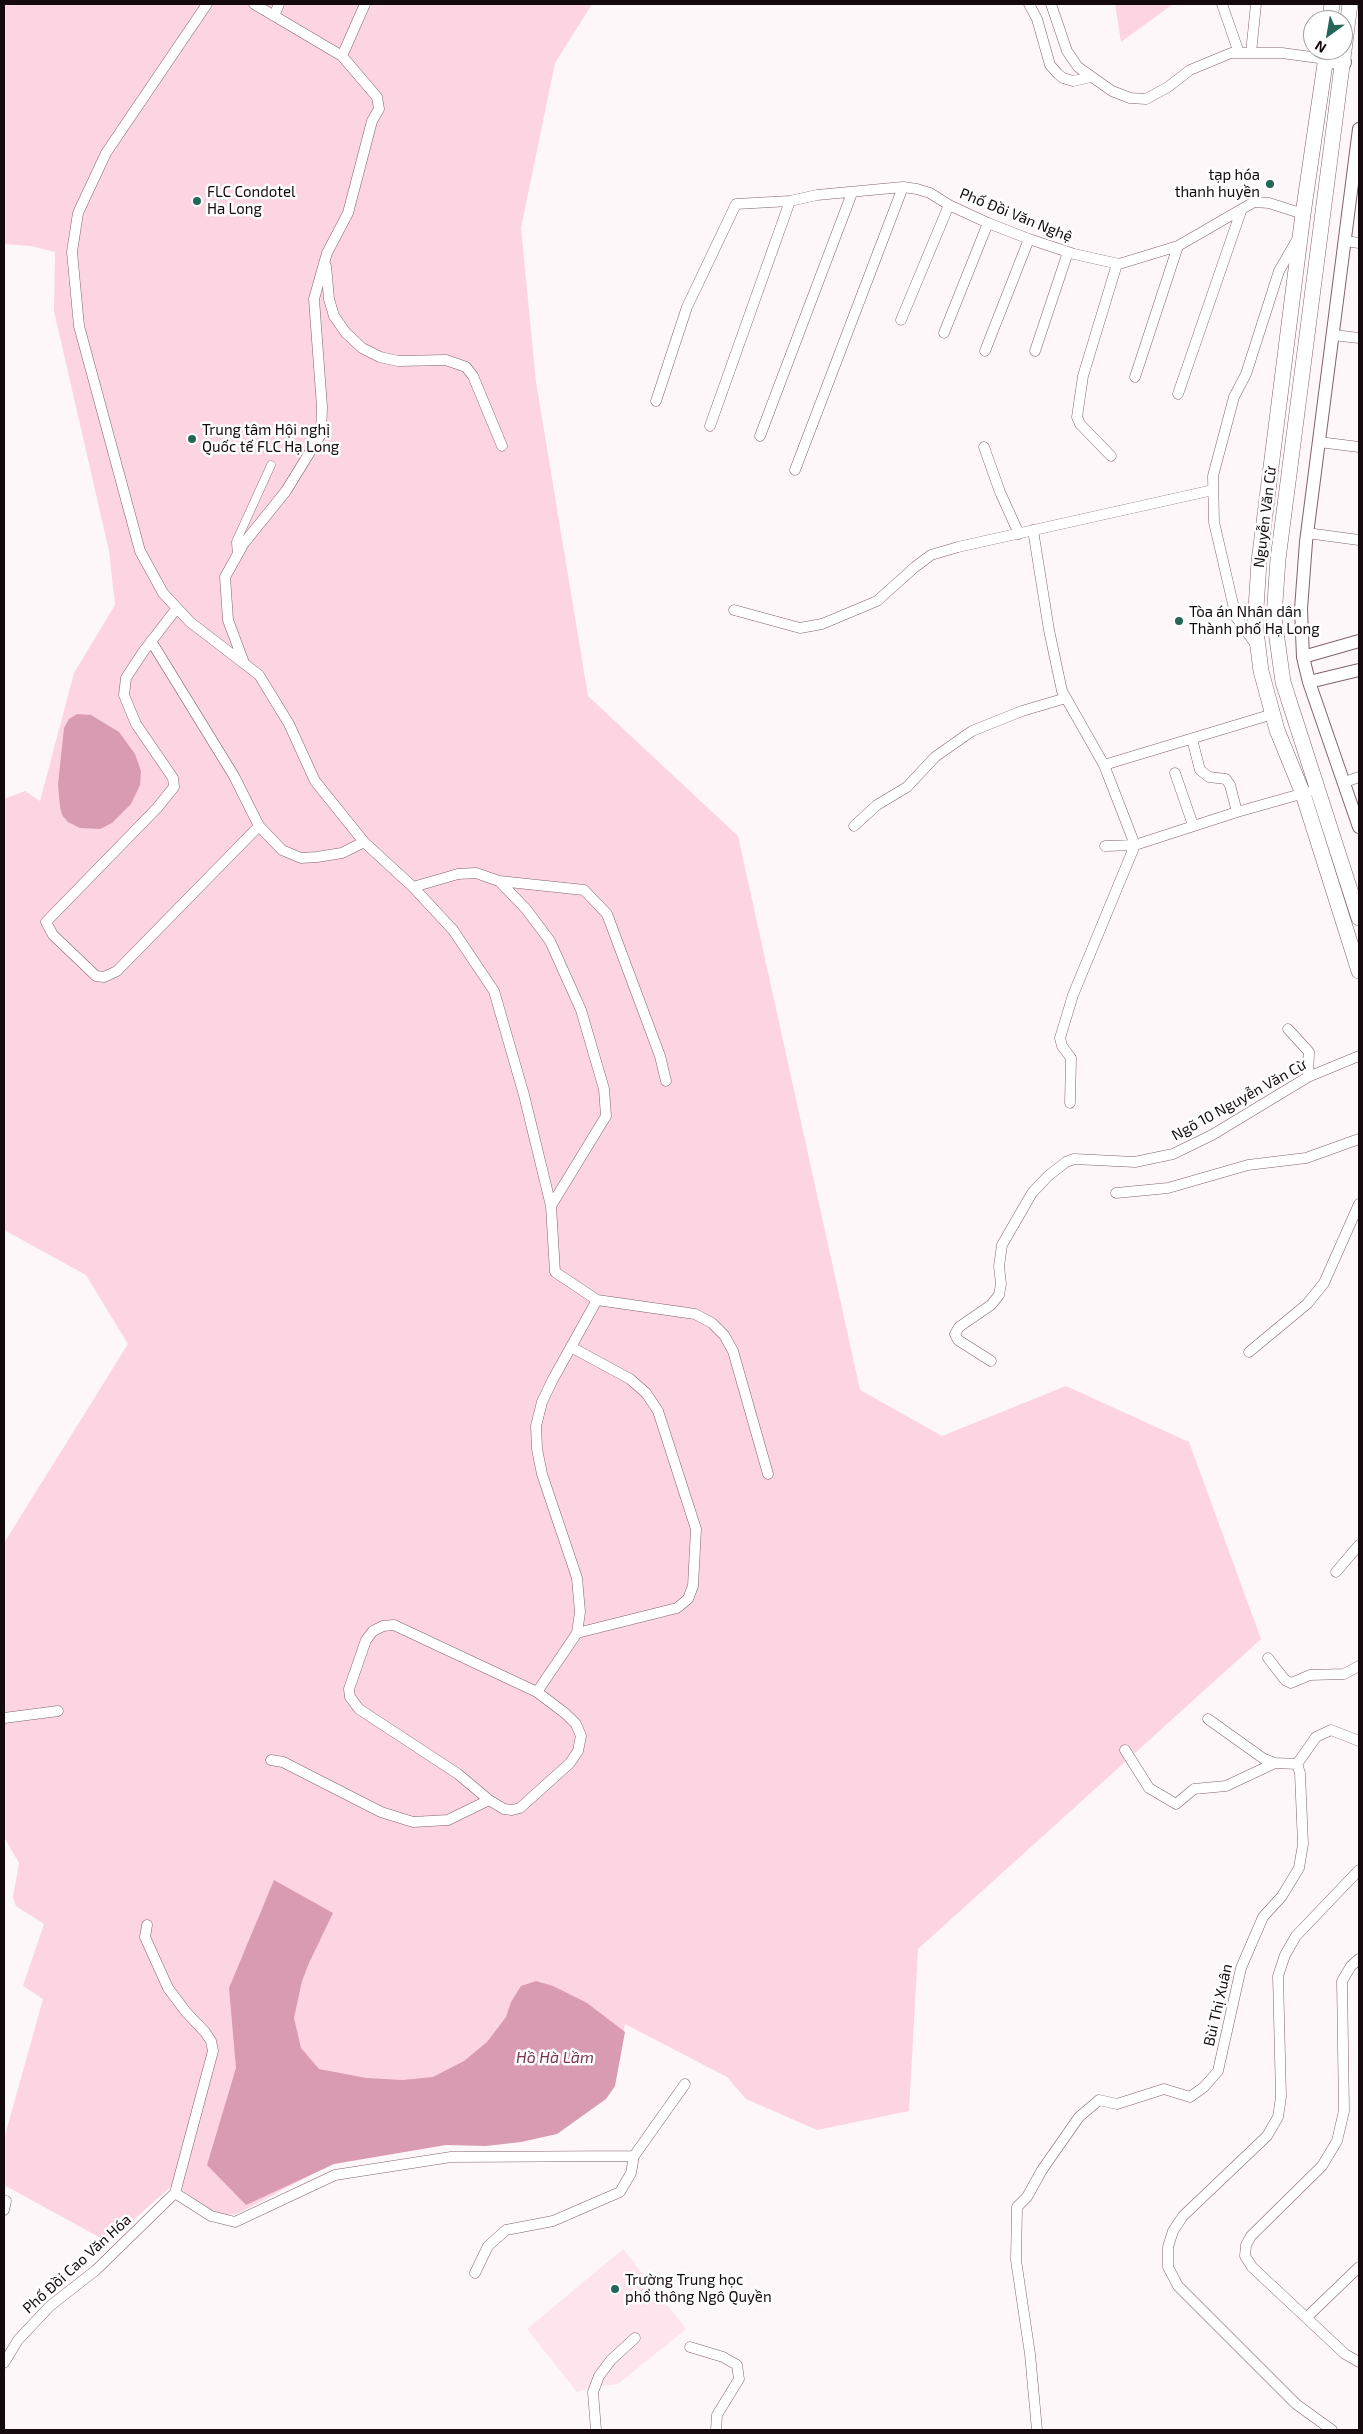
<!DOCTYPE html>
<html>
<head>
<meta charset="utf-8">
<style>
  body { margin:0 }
  #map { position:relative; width:1363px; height:2434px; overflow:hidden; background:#fef7f9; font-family:"Exo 2",sans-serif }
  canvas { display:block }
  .frame { position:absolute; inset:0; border:5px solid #14090d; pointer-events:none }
  .north { position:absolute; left:1303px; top:10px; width:50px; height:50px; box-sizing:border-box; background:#fff; border:1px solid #a19d9e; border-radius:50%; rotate:212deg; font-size:14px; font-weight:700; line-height:20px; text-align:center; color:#14090d }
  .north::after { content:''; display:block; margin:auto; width:18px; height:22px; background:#246758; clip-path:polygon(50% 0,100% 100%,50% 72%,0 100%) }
</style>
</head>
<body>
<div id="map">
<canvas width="1363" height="2434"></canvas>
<div class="frame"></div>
<div class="north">N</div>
</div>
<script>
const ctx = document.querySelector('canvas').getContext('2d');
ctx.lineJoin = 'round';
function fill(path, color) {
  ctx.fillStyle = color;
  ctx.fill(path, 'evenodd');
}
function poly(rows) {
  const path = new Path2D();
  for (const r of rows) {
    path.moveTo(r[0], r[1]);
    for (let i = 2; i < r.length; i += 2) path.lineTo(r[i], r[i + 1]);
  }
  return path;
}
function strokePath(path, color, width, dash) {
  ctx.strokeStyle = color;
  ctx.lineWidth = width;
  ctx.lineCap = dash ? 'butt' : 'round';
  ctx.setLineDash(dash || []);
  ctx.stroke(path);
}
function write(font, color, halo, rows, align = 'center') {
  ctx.font = font + ' "Exo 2",sans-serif';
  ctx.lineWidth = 5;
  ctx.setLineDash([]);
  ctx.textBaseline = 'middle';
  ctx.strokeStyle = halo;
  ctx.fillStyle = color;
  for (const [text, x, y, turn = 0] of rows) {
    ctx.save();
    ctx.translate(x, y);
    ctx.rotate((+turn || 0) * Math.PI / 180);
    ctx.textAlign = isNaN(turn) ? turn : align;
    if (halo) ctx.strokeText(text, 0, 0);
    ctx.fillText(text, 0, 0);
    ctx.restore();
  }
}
const built = poly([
  [623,2249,686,2329,618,2384,591,2387,577,2392,527,2329]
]);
const green = poly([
  [4,4,592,4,555,63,521,228,536,382,588,696,738,836,860,1390,942,1436,1066,1386,1189,1442,1261,1639,918,1949,909,2111,817,2130,746,2099,727,2077,625,2024,616,2076,436,2145,335,2162,239,2213,219,2217,174,2184,108,2242,4,2185,4,2139,43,1999,23,1986,44,1924,16,1906,13,1897,19,1863,4,1837,4,1543,128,1344,86,1275,4,1230,4,799,25,791,40,801,74,673,115,605,109,551,54,311,55,252,31,246,4,244],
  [1115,4,1173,4,1121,42]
]);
const water = poly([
  [77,714,91,715,119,732,135,754,141,771,140,785,131,804,112,823,100,829,80,828,68,822,62,815,60,807,58,784,64,728,69,719],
  [274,1880,333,1913,309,1963,302,1981,294,2018,301,2048,319,2069,366,2078,403,2080,433,2077,464,2061,487,2042,506,2017,511,2002,521,1986,536,1981,553,1986,587,2003,625,2032,615,2086,606,2099,557,2134,521,2142,486,2146,446,2145,334,2164,246,2205,207,2165,236,2068,229,1988]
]);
const pedestrian = poly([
  [237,556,236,542,271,465]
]);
const minor = poly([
  [207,4,106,153,78,213,72,252,79,326,140,551,163,593,190,622,259,675,289,724,315,781,364,842,413,887,453,930,494,991,524,1095,551,1206,555,1272,597,1300,695,1314,712,1323,724,1335,733,1351,768,1474],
  [1029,4,1037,19,1050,65,1058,74,1063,78,1073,81,1091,77],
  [1051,4,1067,51,1078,67,1112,91,1130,98,1146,99,1168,87,1190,70,1231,53,1282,53,1326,59],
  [1222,4,1239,53],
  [274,16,279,4],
  [1251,53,1256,4],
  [342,56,365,4],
  [1345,241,1359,243],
  [326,266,329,299,334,316,346,333,362,348,380,357,398,361,446,360,466,367,473,376,502,446],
  [901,320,949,205],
  [944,333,988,223],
  [1333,335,1359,338],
  [985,351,1029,239],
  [1035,351,1068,252],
  [1135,377,1178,246],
  [1178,394,1241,211],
  [656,401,687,307,736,204,790,201,817,195,903,187,917,189,930,193,949,205,988,223,1029,239,1074,254,1119,264,1178,246,1254,202,1269,203,1303,214],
  [710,426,790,201],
  [760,436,852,193],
  [1319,442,1359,447],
  [984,447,1000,492,1019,534],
  [1111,456,1080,424,1077,417,1083,376,1117,264],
  [795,470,903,187],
  [1033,530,1049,630,1062,691,1104,765,1135,845,1073,995,1060,1038,1062,1046,1071,1058,1070,1103],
  [1307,533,1359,540],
  [177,608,143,652,126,678,124,695,136,724,173,778,174,787,157,808,46,922,53,935,96,976,104,977,117,971,259,826],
  [734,610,800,628,822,624,877,601,915,567,931,555,958,547,1213,490],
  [151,641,234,776,259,826,282,850,301,858,317,857,342,853,364,842],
  [1257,646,1236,617,1214,522,1213,476,1234,397,1246,374,1279,271,1298,238],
  [244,663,228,620,225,577,244,543,286,491,321,434,322,407,314,299,327,253,348,213,372,121,379,109,377,97,342,56,254,4],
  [1192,739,1200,770,1209,777,1226,779,1230,785,1237,812],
  [1104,765,1273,714],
  [1175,773,1193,825],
  [1345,782,1359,777],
  [854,826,877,805,907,787,935,757,972,731,1022,711,1066,698],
  [1105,846,1135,845,1237,812,1308,792],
  [499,881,584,890,607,914,660,1056,666,1081],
  [413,887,458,874,476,873,499,881,526,909,550,941,581,1010,604,1089,606,1116,551,1206],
  [1288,1029,1309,1052,1308,1077],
  [1116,1193,1168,1188,1248,1165,1306,1158,1359,1139],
  [571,1347,630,1379,646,1393,658,1411,696,1529,693,1586,688,1599,677,1608,577,1633],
  [1249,1352,1307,1304,1324,1283,1359,1204],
  [991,1361,958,1340,955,1334,959,1327,991,1305,999,1295,1001,1284,999,1266,1002,1245,1032,1193,1048,1176,1066,1162,1074,1159,1135,1162,1173,1154,1212,1135,1308,1077,1359,1056],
  [1336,1572,1359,1545],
  [1268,1658,1285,1680,1291,1683,1310,1675,1344,1674,1359,1666],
  [537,1692,394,1625,383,1626,373,1631,366,1640,349,1689,350,1697,359,1709,458,1774,489,1800,504,1809,512,1810,520,1808,570,1763,578,1751,581,1736,576,1724,566,1714,537,1692,577,1633,580,1612,577,1578,542,1474,537,1449,536,1426,542,1402,552,1381,597,1300],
  [4,1718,58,1711],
  [1208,1719,1264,1759,1275,1763,1297,1764],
  [1125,1750,1149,1788,1176,1804,1194,1789,1226,1786,1275,1763],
  [271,1760,283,1762,381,1812,413,1822,448,1820,489,1800],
  [147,1925,145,1937,168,1988,186,2012,205,2032,211,2041,213,2051,175,2193],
  [1359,1959,1351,1966,1342,1981,1344,2111,1337,2141,1322,2166,1251,2236,1246,2245,1245,2256,1252,2267,1345,2354,1359,2362],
  [175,2193,211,2216,235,2222,335,2175,451,2157,634,2156],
  [4,2210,6,2201],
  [475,2273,488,2246,506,2230,553,2221,620,2192,631,2173,634,2156,685,2084],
  [1306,2318,1359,2267],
  [690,2347,723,2357,737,2365,739,2379,717,2415,716,2430],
  [4,2363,18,2340,50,2306,96,2270,175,2193],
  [596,2430,593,2392,599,2376,611,2360,635,2338],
  [1037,2430,1030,2354,1016,2260,1017,2207,1027,2197,1042,2170,1079,2117,1099,2100,1117,2104,1164,2089,1190,2097,1204,2087,1218,2071,1241,1968,1263,1917,1282,1896,1299,1868,1303,1844,1300,1773,1297,1764,1316,1737,1331,1730,1359,1741],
  [1332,2430,1296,2404,1178,2286,1168,2267,1168,2247,1173,2231,1183,2216,1267,2136,1278,2117,1281,2097,1278,1976,1285,1955,1296,1936,1359,1870]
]);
const tertiary = poly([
  [1359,129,1306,542,1301,609,1303,657,1309,682,1359,827],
  [1303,657,1359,641],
  [1309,682,1359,670]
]);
const primary = poly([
  [1350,4,1278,559,1274,617,1283,682,1359,918],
  [1330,20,1332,4],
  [1327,50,1303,214,1259,562,1255,623,1261,671,1277,730,1303,794,1359,971]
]);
const trunk = poly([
  [1326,59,1343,62]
]);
const markers = [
  [1270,184,5,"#246758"],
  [197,201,5,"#246758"],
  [192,439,5,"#246758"],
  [1179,621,5,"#246758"],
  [615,2289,5,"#246758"]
];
const poiNames = [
  ["tạp hóa",1260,175,"right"],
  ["thanh huyền",1260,192,"right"],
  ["FLC Condotel",207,192],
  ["Ha Long",207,209],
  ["Trung tâm Hội nghị",202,430],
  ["Quốc tế FLC Hạ Long",202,447],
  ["Tòa án Nhân dân",1189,612],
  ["Thành phố Hạ Long",1189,629],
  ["Trường Trung học",625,2280],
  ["phổ thông Ngô Quyền",625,2297]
];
const streetNames = [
  ["Phố Đồi Văn Nghệ",1016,215,22],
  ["Nguyễn Văn Cừ",1265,517,-83],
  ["Ngõ 10 Nguyễn Văn Cừ",1239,1100,-29],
  ["Bùi Thị Xuân",1218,2005,-77],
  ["Phố Đồi Cao Văn Hóa",77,2264,-42]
];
const waterNames = [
  ["Hồ Hà Lầm",555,2058]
];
fill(built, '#fee4ed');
fill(green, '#fdd4e2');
fill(water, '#d89bb1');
strokePath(pedestrian, '#81636e', 9);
strokePath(minor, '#81636e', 11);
strokePath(tertiary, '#81636e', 14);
strokePath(primary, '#81636e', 16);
strokePath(trunk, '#81636e', 18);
strokePath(pedestrian, '#fff', 8);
strokePath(minor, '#fff', 10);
strokePath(tertiary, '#fff', 12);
strokePath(primary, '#fff', 15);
strokePath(trunk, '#fff', 16);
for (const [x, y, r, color] of markers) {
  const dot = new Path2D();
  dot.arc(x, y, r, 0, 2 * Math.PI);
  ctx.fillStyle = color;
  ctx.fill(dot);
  strokePath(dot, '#fff', 2);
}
write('15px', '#14090d', '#fff', poiNames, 'left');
write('15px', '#14090d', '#fff', streetNames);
write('italic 16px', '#7b3151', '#fff', waterNames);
</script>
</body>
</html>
